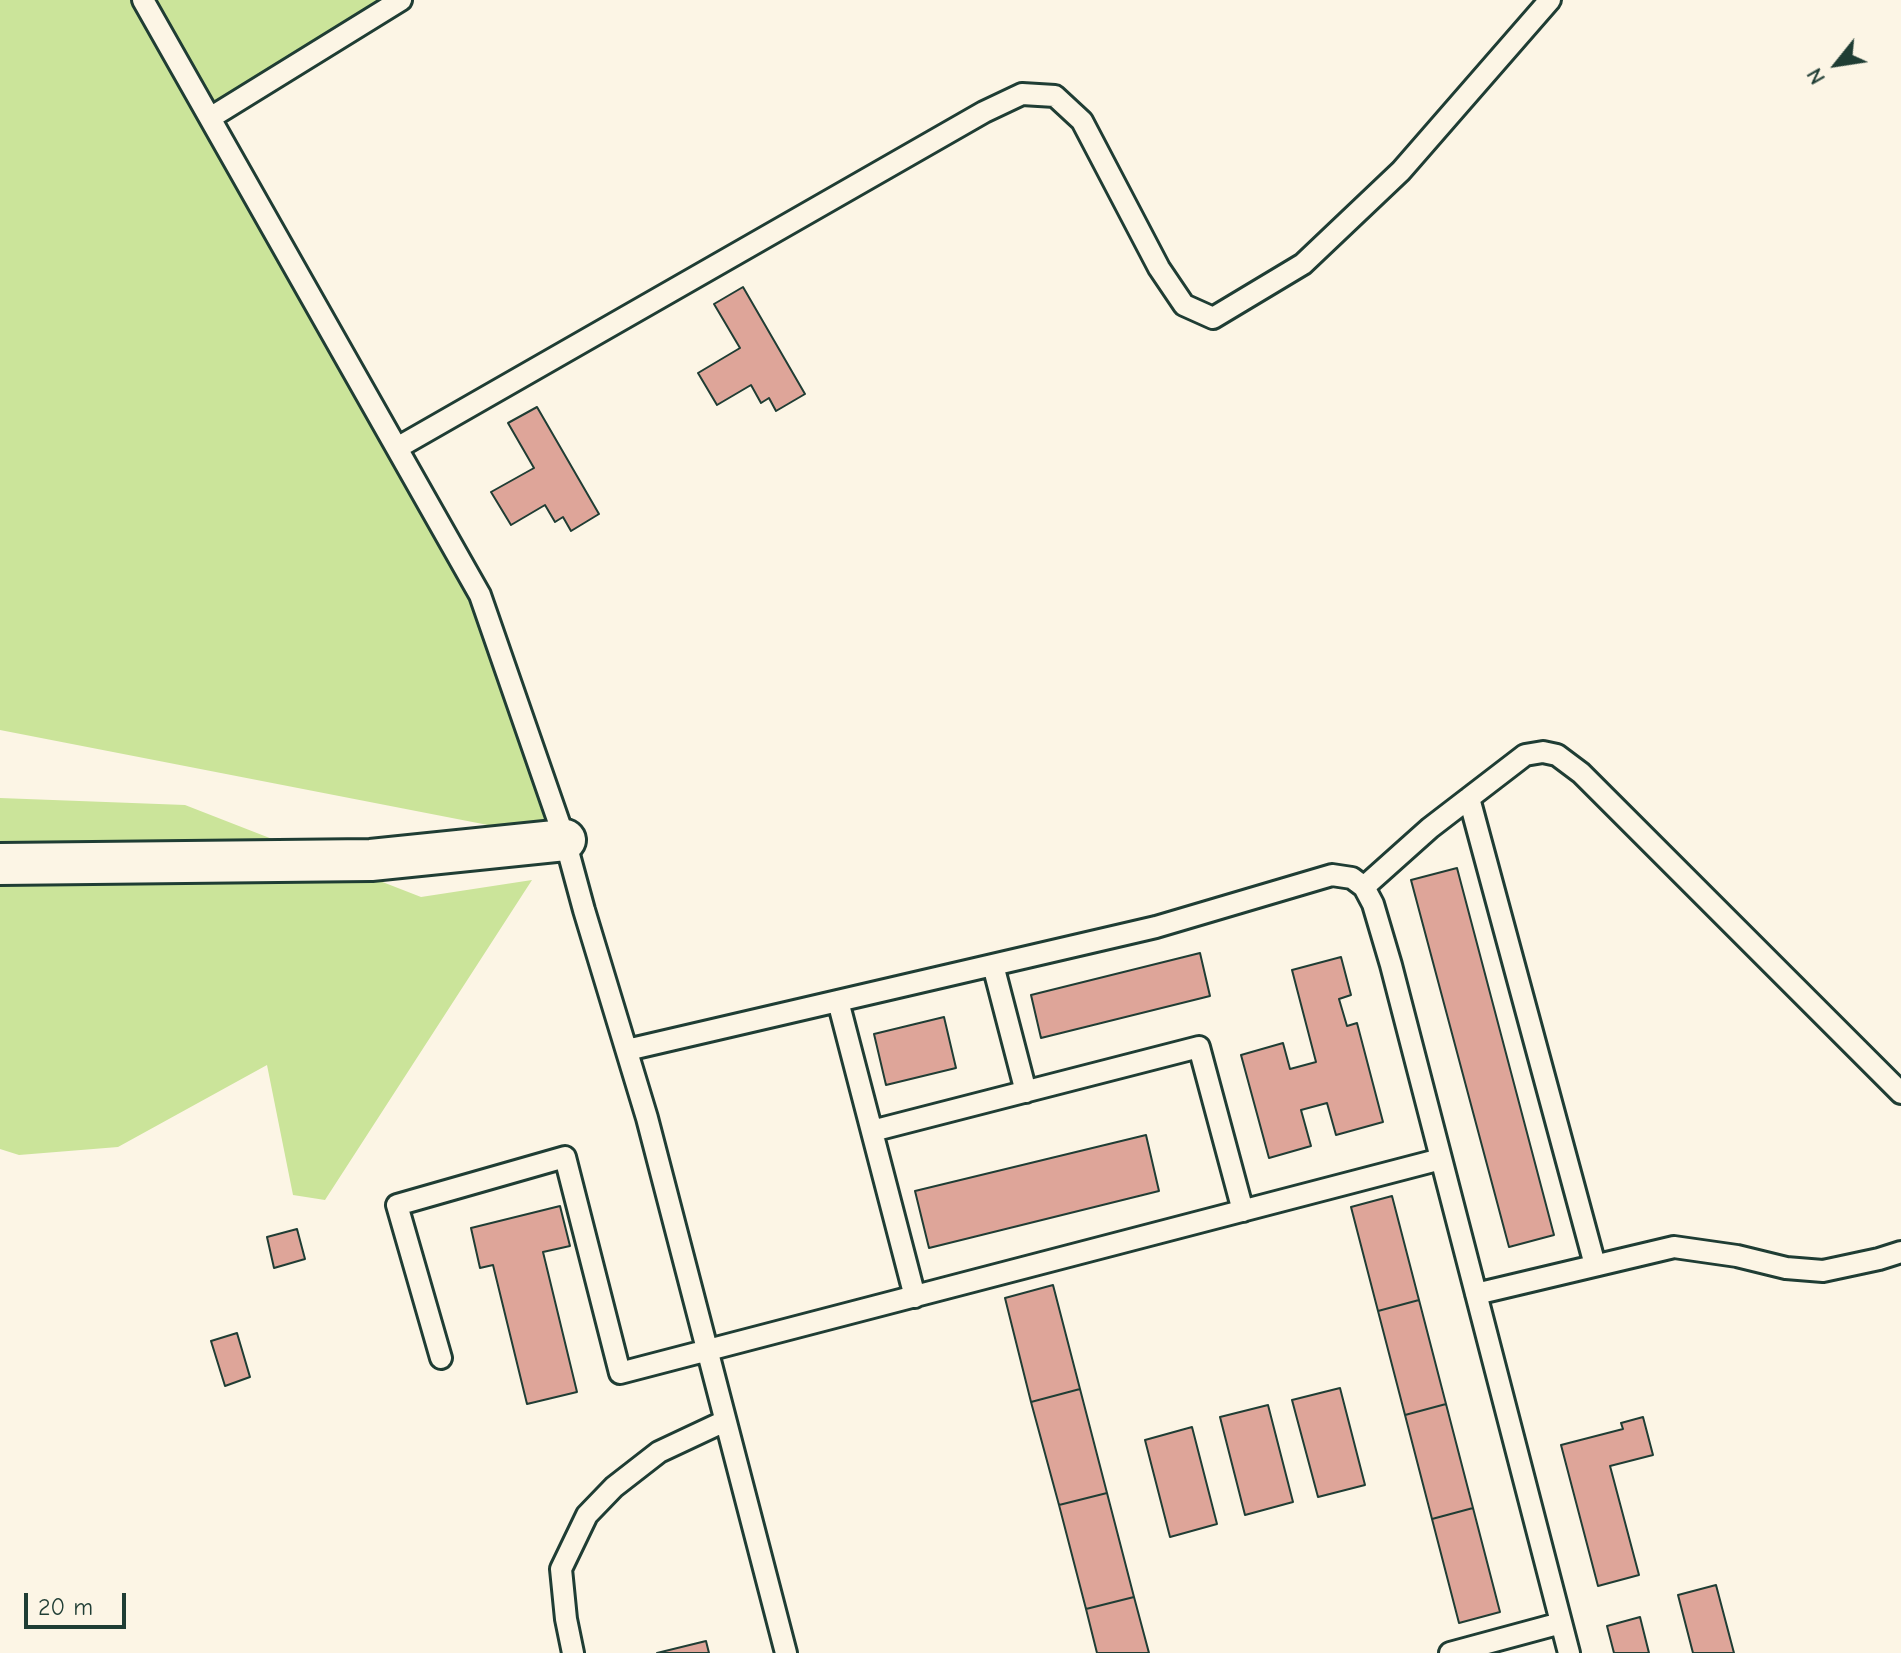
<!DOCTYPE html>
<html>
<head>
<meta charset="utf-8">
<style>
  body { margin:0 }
  #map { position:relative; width:1901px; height:1653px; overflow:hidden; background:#fcf5e5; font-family:"Comic Neue",sans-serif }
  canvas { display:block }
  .north { position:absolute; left:1797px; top:24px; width:80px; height:80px; -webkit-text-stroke:6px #fcf5e5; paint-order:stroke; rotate:240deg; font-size:22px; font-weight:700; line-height:32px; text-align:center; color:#1f3d34 }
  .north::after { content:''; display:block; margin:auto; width:28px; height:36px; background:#1f3d34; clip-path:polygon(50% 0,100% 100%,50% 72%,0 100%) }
  .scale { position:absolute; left:24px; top:1593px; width:102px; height:36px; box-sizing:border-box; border:4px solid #1f3d34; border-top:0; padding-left:10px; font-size:24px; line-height:28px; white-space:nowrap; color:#1f3d34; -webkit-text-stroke:6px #fcf5e5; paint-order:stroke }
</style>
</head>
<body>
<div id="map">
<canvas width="1901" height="1653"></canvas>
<div class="north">N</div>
<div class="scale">20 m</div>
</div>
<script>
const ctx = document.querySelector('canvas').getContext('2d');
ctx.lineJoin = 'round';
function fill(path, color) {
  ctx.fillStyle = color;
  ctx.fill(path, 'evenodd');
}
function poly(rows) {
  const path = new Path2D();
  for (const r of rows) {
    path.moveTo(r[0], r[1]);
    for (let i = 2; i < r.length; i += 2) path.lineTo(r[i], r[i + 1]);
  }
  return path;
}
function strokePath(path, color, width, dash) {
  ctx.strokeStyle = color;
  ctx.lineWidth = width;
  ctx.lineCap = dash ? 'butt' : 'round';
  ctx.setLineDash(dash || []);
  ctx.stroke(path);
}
const green = poly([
  [0,0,401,0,210,117,480,595,565,840,0,730],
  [0,798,185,805,421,897,532,880,325,1200,293,1195,267,1065,118,1147,19,1155,0,1149]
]);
const building = poly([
  [743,287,805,394,776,411,769,398,761,403,751,385,717,405,698,373,740,348,714,304,743,287],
  [537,407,599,514,571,531,563,517,555,522,545,505,511,525,491,492,534,468,508,423,537,407],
  [1457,868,1554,1235,1509,1247,1411,880,1457,868],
  [1200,953,1210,996,1041,1038,1031,995,1200,953],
  [1341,957,1351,995,1339,999,1347,1026,1357,1023,1383,1122,1336,1135,1327,1103,1301,1110,1311,1146,1269,1158,1241,1055,1283,1043,1290,1069,1316,1062,1292,970,1341,957],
  [944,1017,956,1068,886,1085,874,1034,944,1017],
  [1146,1135,1159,1191,929,1248,915,1191,1146,1135],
  [1392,1196,1419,1300,1378,1311,1351,1207,1392,1196],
  [560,1206,570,1246,543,1252,577,1392,527,1404,493,1265,480,1268,471,1228,560,1206],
  [297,1229,305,1259,274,1268,267,1237,297,1229],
  [1053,1285,1080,1389,1031,1402,1005,1298,1053,1285],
  [1419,1300,1446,1404,1405,1415,1378,1311,1419,1300],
  [237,1333,250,1377,225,1386,211,1341,237,1333],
  [1340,1388,1365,1485,1318,1497,1292,1400,1340,1388],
  [1080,1389,1107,1493,1059,1505,1031,1402,1080,1389],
  [1446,1404,1473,1508,1432,1519,1405,1415,1446,1404],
  [1268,1405,1293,1502,1245,1515,1220,1417,1268,1405],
  [1643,1417,1653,1455,1610,1466,1639,1575,1598,1586,1561,1445,1623,1429,1621,1423,1643,1417],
  [1192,1427,1217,1524,1170,1537,1145,1440,1192,1427],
  [1107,1493,1134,1597,1086,1609,1059,1505,1107,1493],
  [1473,1508,1500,1612,1459,1623,1432,1519,1473,1508],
  [1716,1585,1734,1653,1693,1653,1678,1595,1716,1585],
  [1134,1597,1149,1653,1097,1653,1086,1609,1134,1597],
  [1640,1617,1649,1653,1614,1653,1607,1626,1640,1617],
  [706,1641,709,1653,657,1653,706,1641]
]);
const lane = poly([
  [143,0,480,595,565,840,584,910,647,1118,786,1653],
  [210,118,401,0],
  [397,448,984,112,1022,94,1055,96,1082,121,1159,268,1184,305,1213,318,1303,264,1401,171,1550,0],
  [1469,798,1595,1265],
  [1364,887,1430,828,1525,755,1543,752,1557,755,1581,773,1901,1093],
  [993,965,1026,1092],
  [838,1001,915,1297],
  [627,1050,1156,927,1332,875,1352,878,1364,887,1373,904,1391,965,1569,1653],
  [872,1131,1199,1047,1243,1211],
  [1476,1294,1674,1247,1737,1256,1786,1268,1823,1271,1879,1259,1901,1252],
  [441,1358,397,1205,565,1157,620,1373,1441,1159],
  [573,1653,566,1619,561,1569,587,1515,614,1487,659,1452,725,1421],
  [1450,1653,1561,1623]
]);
const street = poly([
  [0,864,371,860,565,840]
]);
fill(green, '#cbe49a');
fill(building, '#dea599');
strokePath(building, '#1f3d34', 2);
strokePath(lane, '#1f3d34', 26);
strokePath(street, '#1f3d34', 46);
strokePath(lane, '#fcf5e5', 20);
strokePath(street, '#fcf5e5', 40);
</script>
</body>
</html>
